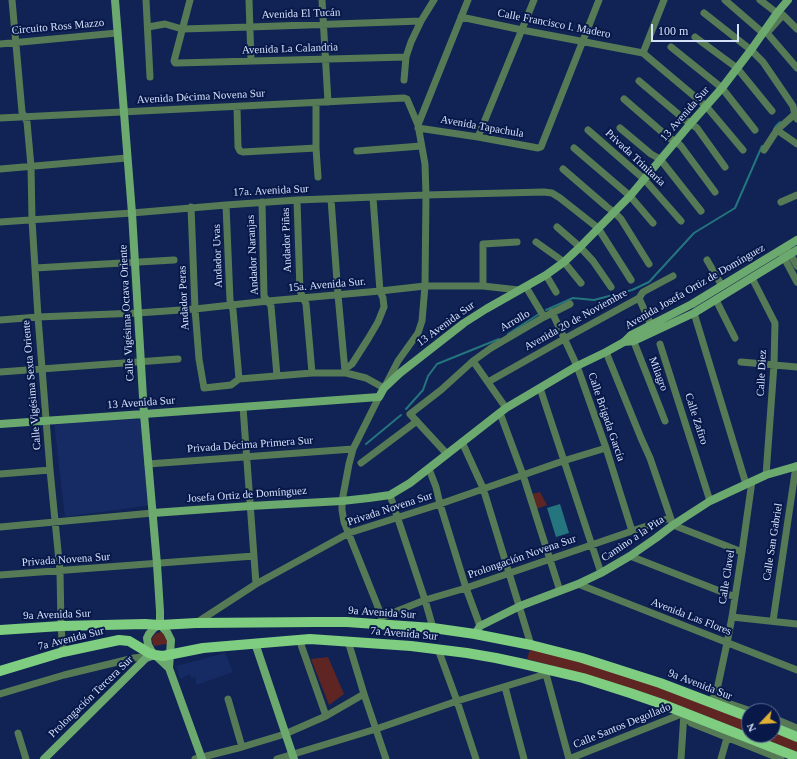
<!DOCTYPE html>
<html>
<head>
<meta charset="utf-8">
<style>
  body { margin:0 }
  #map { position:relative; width:797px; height:759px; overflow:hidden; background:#102354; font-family:"Times New Roman",serif }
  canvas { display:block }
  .north { position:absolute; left:741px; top:703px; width:40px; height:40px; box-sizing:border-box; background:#071849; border:1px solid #596890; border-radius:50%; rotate:245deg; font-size:11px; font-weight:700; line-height:16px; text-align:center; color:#d5e1fb }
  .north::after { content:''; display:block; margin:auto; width:14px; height:18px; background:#e1af34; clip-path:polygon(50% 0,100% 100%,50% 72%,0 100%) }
  .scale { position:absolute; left:651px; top:24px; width:88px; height:18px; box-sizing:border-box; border:2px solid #d5e1fb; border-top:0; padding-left:5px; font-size:12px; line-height:14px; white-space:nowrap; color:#d5e1fb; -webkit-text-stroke:3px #071849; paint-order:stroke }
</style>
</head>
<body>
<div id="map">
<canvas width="797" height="759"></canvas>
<div class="north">N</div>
<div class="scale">100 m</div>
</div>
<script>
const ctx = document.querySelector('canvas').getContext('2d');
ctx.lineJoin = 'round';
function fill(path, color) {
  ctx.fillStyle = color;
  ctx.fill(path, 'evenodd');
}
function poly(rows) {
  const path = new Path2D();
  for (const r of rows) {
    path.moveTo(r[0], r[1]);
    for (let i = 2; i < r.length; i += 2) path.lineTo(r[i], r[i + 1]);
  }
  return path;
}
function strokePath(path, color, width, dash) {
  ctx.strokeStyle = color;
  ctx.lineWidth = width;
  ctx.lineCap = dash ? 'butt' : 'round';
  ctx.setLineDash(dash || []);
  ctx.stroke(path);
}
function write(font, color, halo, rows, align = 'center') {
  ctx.font = font + ' "Times New Roman",serif';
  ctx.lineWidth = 4;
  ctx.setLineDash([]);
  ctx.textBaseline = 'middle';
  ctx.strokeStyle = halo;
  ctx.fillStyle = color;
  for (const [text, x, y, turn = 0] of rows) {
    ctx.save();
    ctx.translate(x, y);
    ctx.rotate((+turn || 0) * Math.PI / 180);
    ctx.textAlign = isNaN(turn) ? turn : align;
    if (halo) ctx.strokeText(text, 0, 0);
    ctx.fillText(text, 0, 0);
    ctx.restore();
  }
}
const built = poly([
  [143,419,151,505,65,517,54,423],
  [225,653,233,672,197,685,195,677,191,678,190,674,180,679,176,666]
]);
const green = poly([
  [540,492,547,505,536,509,532,494],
  [161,632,164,634,167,640,167,644,153,646,152,639,153,636,157,633],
  [530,649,590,664,638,679,749,721,749,733,665,700,636,690,587,675,527,659],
  [328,657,344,694,329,705,311,659],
  [773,731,797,740,797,752,755,735,773,735]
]);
const water = poly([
  [560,504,569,533,556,537,547,508]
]);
const stream = poly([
  [774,129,776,126,780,122],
  [546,310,573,298,594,300,632,290,649,282,694,233,735,208,762,146],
  [508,334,539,314],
  [406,409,423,390,428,376,437,364,499,339],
  [366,444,401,415]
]);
const street = poly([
  [12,0,22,112,27,122,31,166,32,220,38,317,50,470,60,571,61,626,63,652],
  [146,0,150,77],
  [190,0,174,61,175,63,177,63,406,57],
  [249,0,251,61],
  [322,0,328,102],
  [725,0,763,33,767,33,797,68],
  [760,0,777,13],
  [704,13,751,50,763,62,793,106,795,115,797,119],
  [461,17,522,30,643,53,706,106,743,150],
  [148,27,165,24,182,29,250,27,421,21],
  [767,33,783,15,797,29],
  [695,37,737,68,772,111],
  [0,44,117,33],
  [671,47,722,88,755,130],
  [643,53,664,0],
  [404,80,406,57,411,42,421,21,434,0],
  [639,81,684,119,697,128,725,167],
  [624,99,669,138,675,141,681,146,715,192],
  [316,103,316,148,318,177],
  [237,107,238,147,240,151,243,152,316,148],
  [0,118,404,98,407,99,418,125,425,164,426,195,425,286,422,321,418,333,398,361,384,388,366,378,346,373,312,373,239,379,231,385,204,388,199,359,195,309,191,207],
  [418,125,468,0],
  [418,128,478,137,538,148,541,147,599,0],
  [620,128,651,154,660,159,701,211],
  [588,130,644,179,681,221],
  [777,130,797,144],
  [478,137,534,0],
  [574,148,630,196,653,223],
  [764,150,777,130,797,112],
  [357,151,421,146],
  [0,169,127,158],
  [563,169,607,207,614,212,621,219,649,264],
  [331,199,338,295,345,371],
  [297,200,300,291,306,304,312,373],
  [262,202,264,296,271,306,277,376],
  [781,202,797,195],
  [226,205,230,300,233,310,239,379],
  [0,222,132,213,226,205,297,200,426,195,544,192,552,193,560,198,598,228,631,280],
  [557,227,580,247,593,261,611,287],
  [536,242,564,262,581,283],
  [780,250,797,282],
  [788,250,797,266],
  [707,260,722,286],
  [35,268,174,260],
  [546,275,556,292],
  [752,278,775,323,774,365,766,475],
  [483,286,483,244,517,242],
  [526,287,544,317],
  [639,298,651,325],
  [716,300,735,338],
  [552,312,577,366,606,448,632,531],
  [694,313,746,484],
  [0,320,38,317,138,313,195,309,268,301,380,291,425,286,483,286,519,290],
  [632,337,665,421],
  [660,344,710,501],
  [606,352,641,438,650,458,673,525,742,552],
  [473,361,506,408],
  [741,362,797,367],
  [345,369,352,364,368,339,378,322,384,307,383,298,380,291,373,198],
  [0,372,178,359],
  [488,382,564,339,639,298,643,292,673,276],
  [540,388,601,573],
  [379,397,353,449,349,464,342,501,342,510,344,522,382,617,381,620],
  [243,407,256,584],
  [500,413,523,475,560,591],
  [462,442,483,488,531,645],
  [447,454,410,414,441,390,473,361,491,348,544,317,570,304],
  [361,463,417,421],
  [148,464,353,449],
  [429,469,436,487,440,504,466,588,480,626],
  [0,474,50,470],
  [390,495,425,600,433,628],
  [0,527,153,513],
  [630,556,735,597],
  [0,575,254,556],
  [578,584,797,670],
  [382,617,425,600,466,588,670,518],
  [732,617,797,624],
  [773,621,796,466],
  [196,623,256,584,349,533,440,504,563,461,606,448],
  [299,639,326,716],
  [348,641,364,694,386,759],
  [438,649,457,701,476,759],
  [546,674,569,759],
  [505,687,524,759],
  [0,694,64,675,134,658,141,657,146,658],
  [713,698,751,711],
  [228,699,242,747],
  [715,699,727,643,732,617,742,552,752,481],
  [684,713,691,723,781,759],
  [773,718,797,728],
  [18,733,26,759],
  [195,759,242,747,285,734,326,716,364,694],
  [277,759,376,729,457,701,546,674,548,671],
  [569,759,684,713],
  [681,759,684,713],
  [721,759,727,738]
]);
const secondary = poly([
  [115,0,132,213,144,414,157,564,160,611,160,625],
  [624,342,634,341,694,313,797,250],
  [0,424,144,414,379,397,384,388,400,373,464,323,486,309,546,275,564,262,580,247,630,196,691,123,722,88,751,50,777,13,788,0],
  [153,513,250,506,342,501,369,498,390,495,410,483,506,408,577,366,606,352,624,342,631,335,692,304,797,240],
  [160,625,154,628,149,634,147,638,148,645,152,652,169,668,202,759],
  [160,625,167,632,171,640,169,668],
  [475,634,480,626,520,606,578,584,601,573,630,556,656,538,673,525,710,501,766,475,797,466],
  [255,643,294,759],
  [44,759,146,658,155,655]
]);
const primary = poly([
  [0,630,61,626,145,624,160,625,196,623,315,622,347,622,433,628,475,634,531,645,582,658,660,683,749,717],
  [0,671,63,652,119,640,129,641,149,653,155,655,163,656,203,648,310,639,411,646,467,653,496,658,524,664,583,678,630,693,662,704,797,757],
  [773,727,797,737]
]);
const streetNames = [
  ["Avenida El Tucán",301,14,-2],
  ["Calle Francisco I. Madero",554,24,11],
  ["Circuito Ross Mazzo",58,27,-5],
  ["Avenida La Calandria",290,49,-2],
  ["Avenida Décima Novena Sur",201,97,-3],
  ["13 Avenida Sur",685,114,-49],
  ["Avenida Tapachula",482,127,10],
  ["Privada Trinitaria",635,158,43],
  ["17a. Avenida Sur",271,191,-3],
  ["Andador Piñas",287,240,-92],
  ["Andador Naranjas",253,255,-93],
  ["Andador Uvas",218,256,-92],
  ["15a. Avenida Sur.",327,285,-5],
  ["Avenida Josefa Ortiz de Domínguez",695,287,-30],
  ["Andador Peras",184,298,-93],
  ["Calle Vigésima Octava Oriente",127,313,-93],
  ["Avenida 20 de Noviembre",576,320,-29],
  ["Arrollo",515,321,-30],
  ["13 Avenida Sur",446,324,-36],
  ["Calle Diez",762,373,-87],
  ["Milagro",658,374,69],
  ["Calle Vigésima Sexta Oriente",32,385,-95],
  ["13 Avenida Sur",141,403,-4],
  ["Calle Brigada García",606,417,71],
  ["Calle Zafiro",696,419,72],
  ["Privada Décima Primera Sur",250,445,-4],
  ["Josefa Ortiz de Domínguez",247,495,-4],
  ["Privada Novena Sur",390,509,-18],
  ["Camino a la Pita",633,539,-34],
  ["Calle San Gabriel",773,542,-81],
  ["Prolongación Novena Sur",522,557,-19],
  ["Privada Novena Sur",66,560,-4],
  ["Calle Clavel",727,577,-81],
  ["9a Avenida Sur",382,613,4],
  ["9a Avenida Sur",57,615,-2],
  ["Avenida Las Flores",691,617,21],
  ["7a Avenida Sur",404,634,5],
  ["7a Avenida Sur",71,639,-14],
  ["9a Avenida Sur",700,685,21],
  ["Prolongación Tercera Sur",91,697,-44],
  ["Calle Santos Degollado",622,726,-22]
];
fill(built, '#162b64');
fill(green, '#5e2522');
fill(water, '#24757d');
strokePath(stream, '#24757d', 2);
strokePath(street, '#557a55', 7);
strokePath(secondary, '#6ca96e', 8);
strokePath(primary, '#7ecd81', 10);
write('11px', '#d5e1fb', '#071849', streetNames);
</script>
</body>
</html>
